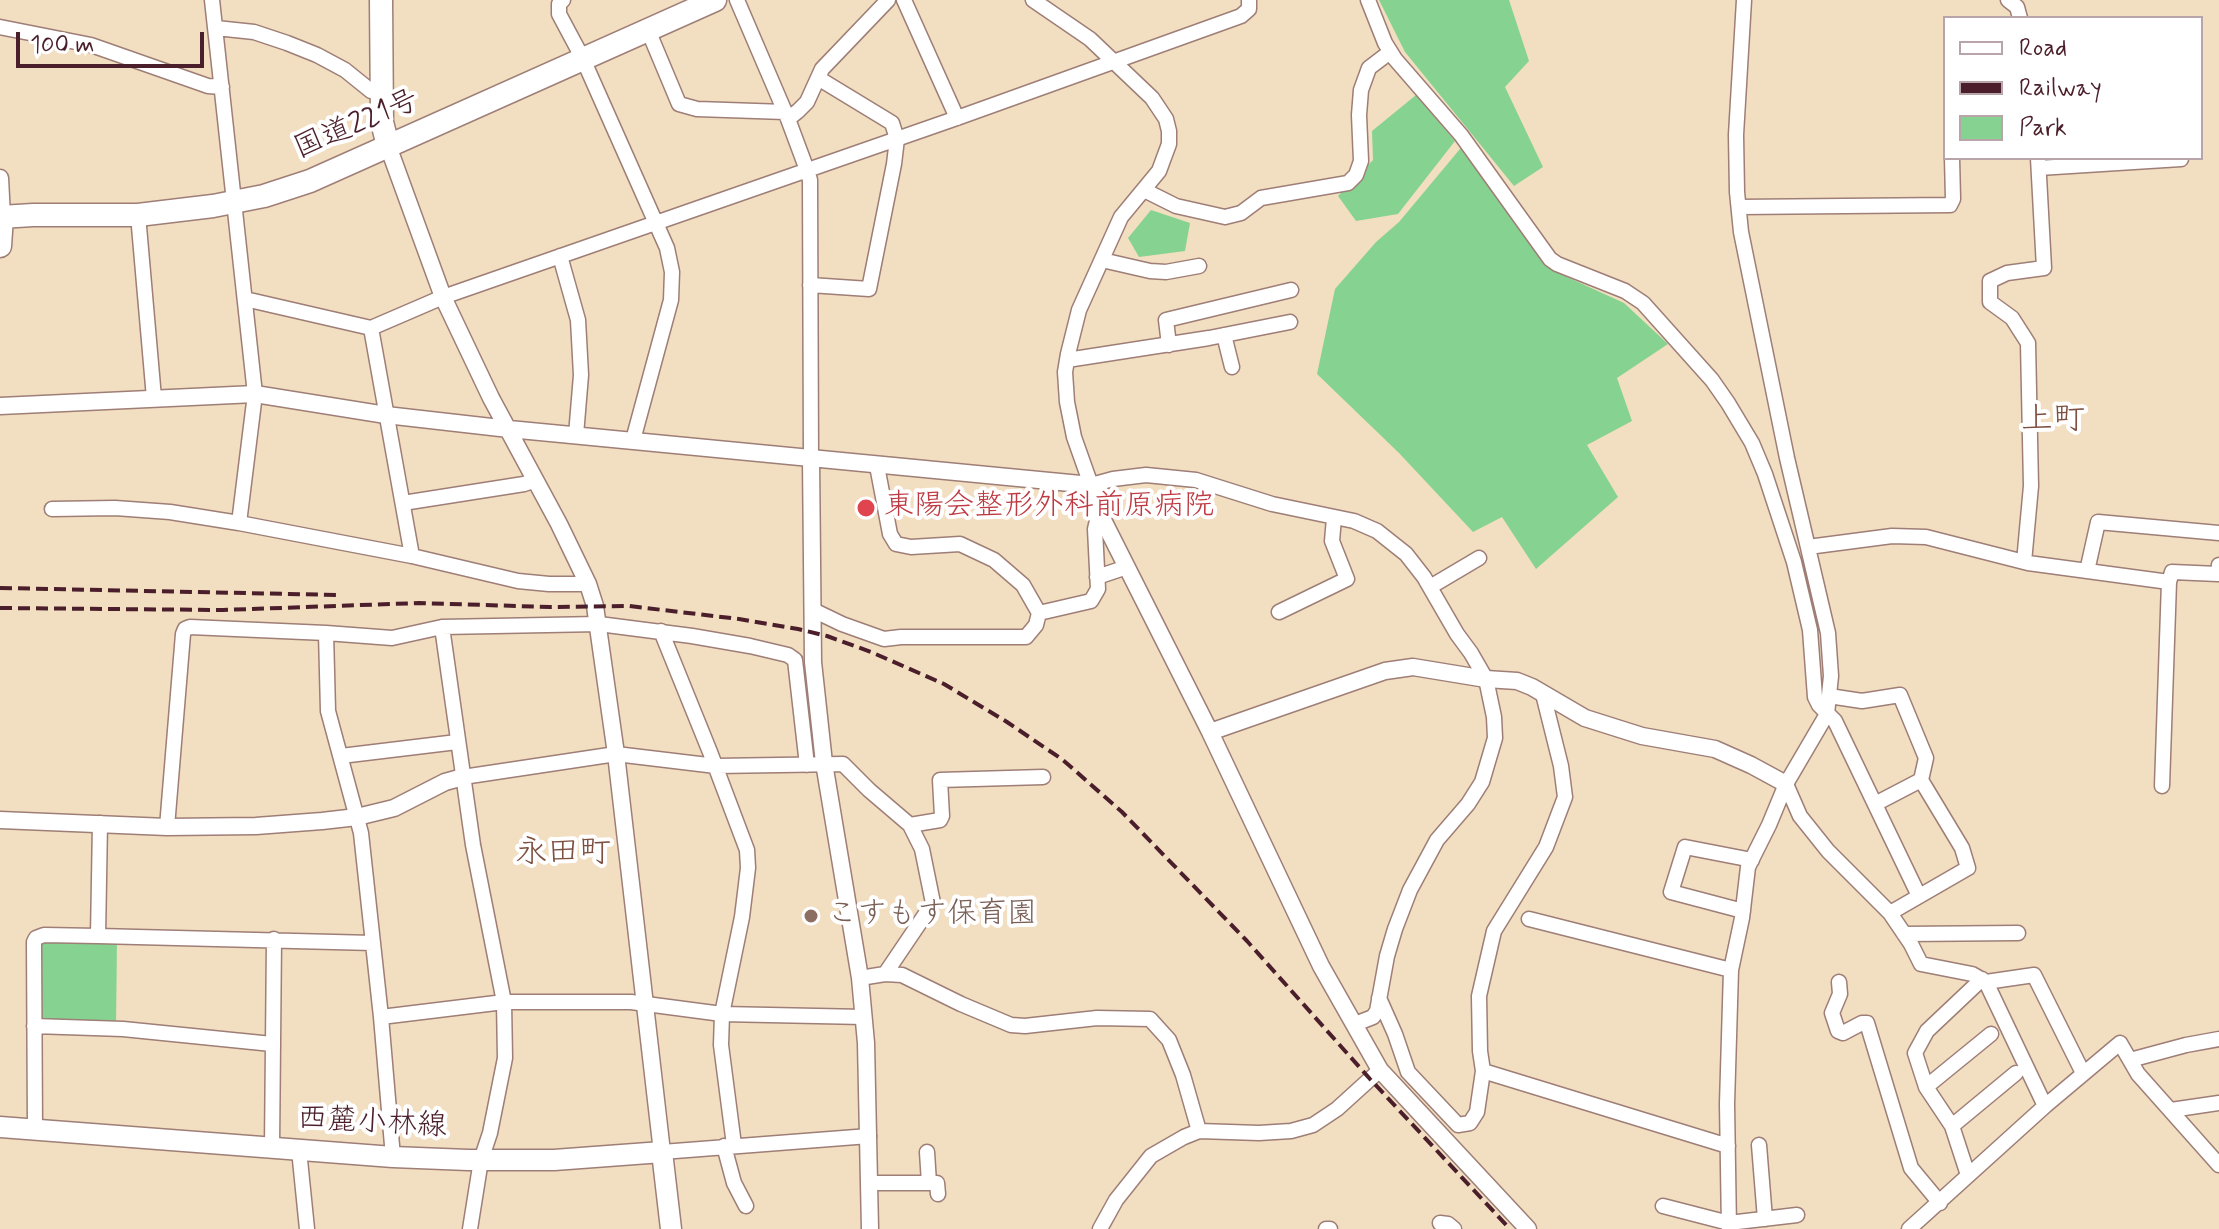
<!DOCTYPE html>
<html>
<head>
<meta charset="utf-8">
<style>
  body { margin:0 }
  #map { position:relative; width:2219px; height:1229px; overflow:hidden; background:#f2dec1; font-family:Mynerve,sans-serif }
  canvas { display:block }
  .legend { position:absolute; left:1943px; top:16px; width:260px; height:144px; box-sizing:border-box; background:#fff; border:2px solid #b7a5aa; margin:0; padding:10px 14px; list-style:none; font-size:24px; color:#4a1f2b }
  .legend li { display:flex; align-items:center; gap:16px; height:40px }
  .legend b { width:40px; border:2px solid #b7a5aa }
  .scale { position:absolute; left:16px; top:32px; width:188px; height:36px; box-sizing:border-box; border:4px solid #4a1f2b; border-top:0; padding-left:10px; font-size:24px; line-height:28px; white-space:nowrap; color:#4a1f2b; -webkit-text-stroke:6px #fff; paint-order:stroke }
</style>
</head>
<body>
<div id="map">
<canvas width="2219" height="1229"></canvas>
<ul class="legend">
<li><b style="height:10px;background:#fff"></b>Road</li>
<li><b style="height:10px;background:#4a1f2b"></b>Railway</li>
<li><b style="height:22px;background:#86d391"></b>Park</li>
</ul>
<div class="scale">100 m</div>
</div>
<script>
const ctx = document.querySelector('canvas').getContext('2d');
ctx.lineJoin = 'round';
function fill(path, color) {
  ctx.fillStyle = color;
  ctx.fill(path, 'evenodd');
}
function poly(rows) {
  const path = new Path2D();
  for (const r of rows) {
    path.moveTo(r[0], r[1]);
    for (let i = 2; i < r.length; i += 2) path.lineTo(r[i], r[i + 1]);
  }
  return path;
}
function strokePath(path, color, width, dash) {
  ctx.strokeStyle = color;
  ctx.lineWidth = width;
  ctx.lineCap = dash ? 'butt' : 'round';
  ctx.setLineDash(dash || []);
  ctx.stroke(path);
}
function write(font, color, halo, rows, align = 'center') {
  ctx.font = font + ' Mynerve,"Klee One",sans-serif';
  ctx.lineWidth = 8;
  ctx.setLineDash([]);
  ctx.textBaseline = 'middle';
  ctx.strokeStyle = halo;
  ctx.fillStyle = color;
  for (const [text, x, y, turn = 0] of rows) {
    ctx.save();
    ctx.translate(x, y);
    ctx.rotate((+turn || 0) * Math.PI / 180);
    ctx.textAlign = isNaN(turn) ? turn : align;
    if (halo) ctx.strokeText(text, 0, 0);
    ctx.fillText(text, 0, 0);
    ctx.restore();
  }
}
const green = poly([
  [1379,0,1509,0,1529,61,1505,87,1543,167,1514,186,1405,52],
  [1416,95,1455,141,1398,214,1356,221,1338,196,1373,160,1372,131],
  [1465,143,1554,271,1624,303,1668,344,1617,378,1632,421,1587,445,1618,497,1536,569,1502,517,1473,532,1399,453,1317,374,1335,289,1376,242,1399,222],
  [1151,210,1190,223,1185,251,1139,257,1128,238],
  [117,941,116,1026,41,1020,41,942]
]);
const minor = poly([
  [212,0,255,394,239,523],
  [563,0,559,4,559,14,583,59,667,248,672,272,671,300,633,440],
  [737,0,788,119,807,170,810,180,811,459],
  [904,0,957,118],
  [1033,0,1090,39,1152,98,1166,119,1169,131,1169,144,1159,171,1121,217,1079,310,1068,354,1065,372,1067,402,1074,437,1091,485,1113,479,1146,475,1196,480,1272,504,1354,521,1377,531,1406,554,1424,577,1457,634,1471,653,1486,679,1494,717,1495,738,1482,782,1468,804,1437,840,1410,890,1395,929,1387,956,1377,1011,1373,1017,1355,1024],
  [1368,0,1385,43,1395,59,1461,135,1550,259,1557,264,1625,291,1643,303,1712,380,1728,403,1752,443,1765,474,1794,562,1810,630,1815,697,1819,705,1835,721,1919,896],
  [2008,0,2017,7,2020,18],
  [0,27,91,45,208,86,222,87],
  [216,28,254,32,287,43,317,55,345,70,371,91,381,91],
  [648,30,679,104,697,109,785,112],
  [788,119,798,111,807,102,822,69,888,0],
  [2039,168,2181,159],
  [1144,190,1176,206,1225,217,1241,213,1261,198,1348,183,1356,175,1361,161,1359,115,1361,90,1369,68,1390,52],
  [1739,207,1950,205,1953,199,1952,158],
  [138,215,154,398],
  [560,256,578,320,581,375,576,435],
  [1102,260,1150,271,1166,272,1199,266],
  [810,285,869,289,894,164,897,139,892,123,818,78],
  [245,299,371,328,443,297,957,118,1241,16,1249,9,1249,0],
  [371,328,412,556],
  [1224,335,1232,367],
  [1169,345,1166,320,1291,290],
  [1067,360,1209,338,1290,322],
  [403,503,524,484,536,480],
  [52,509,115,508,170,512,239,523,412,556,518,581,549,584,588,584],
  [1808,547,1892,536,1926,537,2028,563,2169,582,2162,786],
  [2024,562,2031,486,2028,343,2012,318,1990,302,1990,281,2007,273,2044,268,2038,158],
  [2087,571,2098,522,2219,533],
  [1097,577,1127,567],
  [2169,582,2172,572,2218,574,2219,565],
  [1430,587,1479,558],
  [813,610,842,624,884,639,901,637,1026,637,1036,625,1039,613,1023,585,994,560,960,544,911,547,896,544,890,534,877,466],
  [1279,612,1347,579,1332,541,1334,518],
  [1039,613,1091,601,1098,589,1095,529,1099,512],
  [442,627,473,845,504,1002,505,1058,490,1133,481,1160,470,1229],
  [661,631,710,752,747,850,748,868,742,917,722,1014,721,1045,734,1145],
  [326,633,328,711,361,833,381,1017,393,1157],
  [1829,696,1862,701,1900,695,1926,758,1921,780,1962,848,1968,868,1890,913],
  [341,756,457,742],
  [463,777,616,754,716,766,843,764,869,790,910,825,922,849,933,903,885,974],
  [1786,784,1800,816,1828,851,1890,913,1911,944,1921,964,1972,974,1986,982,2034,975,2083,1073],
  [1875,804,1921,780],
  [910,825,940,820,942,816,940,780,1043,777],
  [167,827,183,634,185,629,190,627,326,633,392,638,442,627,599,624,692,636,750,646,788,655,795,660,807,765],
  [1743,911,1671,892,1685,847,1752,860],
  [1529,919,1731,970],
  [1904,934,2018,933],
  [98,936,373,943],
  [860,978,885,974,902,975,961,1004,1011,1025,1025,1026,1097,1018,1150,1019,1169,1040,1183,1075,1199,1131],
  [1839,982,1840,994,1832,1013,1838,1031,1843,1033,1862,1023,1867,1023,1911,1168,1940,1203],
  [1986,982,2045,1106],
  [1379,998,1395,1034,1408,1072,1458,1125,1470,1123,1477,1112,1483,1071,1480,1051,1479,996,1494,931,1546,847,1565,797,1561,766,1543,694],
  [381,1017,504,1002,631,1002,722,1014,864,1017],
  [34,1026,123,1029,272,1044],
  [2130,1060,2186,1045,2219,1039],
  [1483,1071,1728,1146],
  [1926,1087,1991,1034],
  [2171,1110,2219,1103],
  [1952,1126,2016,1073],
  [35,1130,34,942,36,938,44,935,98,936,100,823],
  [1759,1145,1765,1219],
  [724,1146,734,1183,746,1206],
  [272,1148,274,939],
  [299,1150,307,1229],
  [662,1152,869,1136],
  [927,1152,929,1183],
  [1968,1175,1952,1126,1926,1087,1915,1053,1927,1031,1982,979],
  [869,1183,937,1183,938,1194],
  [1663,1206,1729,1223,1797,1215],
  [1440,1223,1448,1224,1454,1229],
  [1100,1229,1116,1200,1151,1156,1184,1137,1199,1131,1259,1133,1291,1131,1313,1125,1337,1109,1380,1070],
  [1326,1229,1330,1229],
  [1729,1229,1727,1104,1731,970,1742,918,1748,867,1769,825,1786,784,1827,714,1831,676,1828,633,1787,458,1741,232,1737,192,1736,135,1744,0],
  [1909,1229,2045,1106,2120,1043,2138,1074,2219,1165]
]);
const tertiary = poly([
  [388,146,443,297,491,398,559,524,588,584,595,606,616,754,662,1152],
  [0,178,2,217],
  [0,406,255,394,386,415,509,429,1091,485,1099,512,1210,732,1321,966,1380,1070,1528,1229],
  [811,459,813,662,824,763,860,978,866,1043,870,1229],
  [1210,732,1385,671,1413,667,1486,679,1517,681,1532,687,1585,718,1642,736,1715,749,1751,765,1786,784],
  [0,820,167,827,256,826,322,821,357,817,394,808,445,782,463,777]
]);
const secondary = poly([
  [0,1127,393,1157,468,1160,554,1160,662,1152,671,1229]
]);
const primary = poly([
  [0,246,2,217]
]);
const trunk = poly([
  [381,0,382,122,388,146],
  [0,217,33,215,138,215,213,206,264,196,310,181,715,0]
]);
const rail = poly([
  [0,588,339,595],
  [0,608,223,610,419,603,550,607,629,606,739,619,798,629,827,636,871,652,944,684,1007,722,1063,760,1122,812,1247,941,1370,1079,1510,1229]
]);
const markers = [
  [866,508,10,"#e0444e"],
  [811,916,8,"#8d6e63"]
];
const streetNames = [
  ["国道221号",357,126,-23],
  ["西麓小林線",372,1124,3]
];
const healthNames = [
  ["東陽会整形外科前原病院",884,508]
];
const educationNames = [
  ["こすもす保育園",827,916]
];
const neighbourhoodNames = [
  ["上町",2053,421],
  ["永田町",563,854]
];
fill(green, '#86d391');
strokePath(minor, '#9e7e76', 17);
strokePath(tertiary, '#9e7e76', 19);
strokePath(secondary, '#9e7e76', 23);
strokePath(primary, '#9e7e76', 25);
strokePath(trunk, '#9e7e76', 25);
strokePath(minor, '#fff', 14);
strokePath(tertiary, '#fff', 16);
strokePath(secondary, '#fff', 20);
strokePath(primary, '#fff', 22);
strokePath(trunk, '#fff', 22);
strokePath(rail, '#4a1f2b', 4, [12, 6]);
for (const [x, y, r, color] of markers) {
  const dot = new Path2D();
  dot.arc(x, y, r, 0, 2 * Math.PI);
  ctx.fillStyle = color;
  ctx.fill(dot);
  strokePath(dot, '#fff', 3);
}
write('30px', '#4a1f2b', '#fff', streetNames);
write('30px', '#be3a42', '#fff', healthNames, 'left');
write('30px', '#785e54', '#fff', educationNames, 'left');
write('32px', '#7d4f3f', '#fff', neighbourhoodNames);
</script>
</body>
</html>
